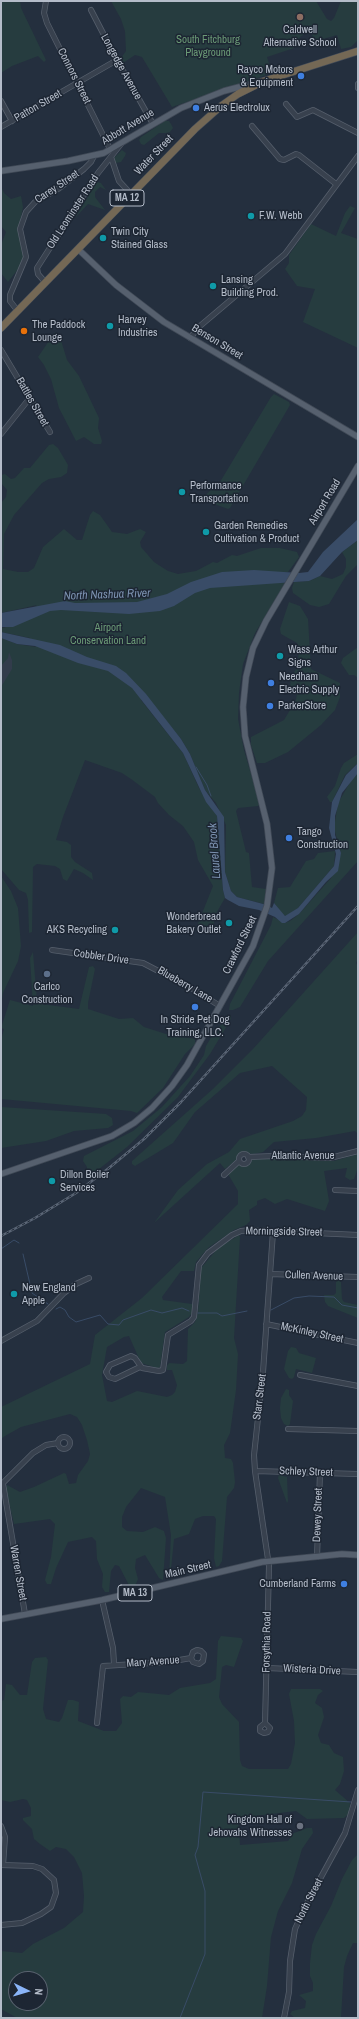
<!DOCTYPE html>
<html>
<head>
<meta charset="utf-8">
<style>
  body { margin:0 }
  #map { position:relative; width:359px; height:2019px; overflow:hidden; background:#242f3e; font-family:"Archivo Narrow",sans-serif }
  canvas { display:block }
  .frame { position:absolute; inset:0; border:2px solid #b4bcc9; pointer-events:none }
  .north { position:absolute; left:8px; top:1971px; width:40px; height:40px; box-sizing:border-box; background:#1d2633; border:1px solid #59626f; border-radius:50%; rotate:95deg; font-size:11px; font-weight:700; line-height:16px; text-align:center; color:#b4bcc9 }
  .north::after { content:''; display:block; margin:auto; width:14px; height:18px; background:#8ab4f8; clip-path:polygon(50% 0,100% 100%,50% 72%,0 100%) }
</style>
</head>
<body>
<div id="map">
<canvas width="359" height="2019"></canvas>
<div class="frame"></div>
<div class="north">N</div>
</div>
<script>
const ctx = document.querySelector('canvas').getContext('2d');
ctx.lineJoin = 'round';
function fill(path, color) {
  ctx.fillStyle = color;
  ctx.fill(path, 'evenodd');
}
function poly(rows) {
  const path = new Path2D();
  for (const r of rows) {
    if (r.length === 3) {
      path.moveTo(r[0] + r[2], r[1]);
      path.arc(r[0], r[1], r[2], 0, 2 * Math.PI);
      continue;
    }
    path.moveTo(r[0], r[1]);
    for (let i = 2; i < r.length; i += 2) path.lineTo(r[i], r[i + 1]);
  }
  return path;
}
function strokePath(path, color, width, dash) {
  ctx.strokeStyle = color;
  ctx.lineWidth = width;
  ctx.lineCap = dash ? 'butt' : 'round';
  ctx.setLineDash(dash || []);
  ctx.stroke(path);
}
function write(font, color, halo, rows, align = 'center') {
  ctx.font = font + ' "Archivo Narrow",sans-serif';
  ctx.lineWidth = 3;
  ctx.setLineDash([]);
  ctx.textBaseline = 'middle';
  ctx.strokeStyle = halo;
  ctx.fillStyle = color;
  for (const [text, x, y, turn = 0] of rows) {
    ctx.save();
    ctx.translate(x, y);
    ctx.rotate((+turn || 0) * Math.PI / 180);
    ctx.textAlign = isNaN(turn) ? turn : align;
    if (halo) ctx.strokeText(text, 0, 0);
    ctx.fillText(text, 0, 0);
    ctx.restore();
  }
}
const airport = poly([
  [1,640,23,647,1,696]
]);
const green = poly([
  [1,1,20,1,21,8,46,60,44,62,38,56,12,66,1,73],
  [111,1,316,1,327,19,331,21,334,18,341,1,358,1,358,40,351,47,341,49,337,35,313,42,312,32,309,31,300,37,294,48,267,57,272,73,172,107,142,57,135,55,123,63,121,58,126,51,125,31,121,19],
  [165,121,169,121,171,124,173,128,170,132,166,133,159,133,144,145,141,144,139,140,141,137],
  [122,150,126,153,125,156,121,162,115,163,114,158],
  [97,182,101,183,106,190,100,187,95,192,95,197,105,210,88,204,75,218],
  [1,186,4,193,11,199,21,196,23,207,18,232,24,256,19,268,8,282,1,273,1,245,6,232,1,226],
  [350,206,355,208,341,233,358,239,358,348,303,322,315,289,297,286,285,269,289,263,289,255,311,224,336,236,345,213],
  [55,332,60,337,67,360,79,376,99,418,98,428,102,441,101,444,94,444,84,437,76,441,59,408,51,379,44,365,38,357],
  [274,394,289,402,290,405,230,508,228,509,201,499,220,482,271,397],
  [53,444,58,448,68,465,67,473,61,477,49,479,42,483,14,515,4,534,3,569,18,572,28,572,34,568,43,547,64,529,77,540,82,540,90,515,93,511,100,515,112,532,127,534,140,529,146,532,140,542,141,547,154,562,168,571,178,574,196,571,213,562,217,563,232,555,237,556,261,548,280,548,297,552,299,557,288,572,283,572,278,583,285,583,255,633,243,664,239,693,238,719,244,750,260,804,258,806,238,808,236,811,246,852,249,853,252,887,266,889,264,904,237,897,231,891,225,872,226,825,216,803,205,790,190,754,181,739,148,699,141,700,183,753,199,788,217,816,223,890,225,898,214,917,214,934,200,929,197,926,213,886,198,860,194,842,183,826,169,815,158,803,155,797,131,779,122,773,85,760,63,817,56,840,67,842,71,845,71,857,75,862,92,873,93,880,83,873,74,869,67,881,63,879,60,869,55,866,37,864,33,867,32,932,29,933,28,900,26,893,19,890,1,869,1,687,12,669,12,660,9,652,8,658,1,666,1,638,17,644,36,647,30,638,1,632,1,627,4,628,37,605,1,613,1,503,6,497,7,490,1,483,1,475,5,474,11,479,15,478,24,468,30,468,49,445],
  [358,540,358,564,346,576,329,604,319,607,310,605,293,593,292,588,294,582,309,581,320,576,332,579,343,574,346,567,346,559,342,552],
  [289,602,300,606,308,619,311,669,340,683,340,697,335,710,321,725,288,752,265,763,257,763,251,745,251,737,284,720,296,700,297,694,290,686,291,678,297,667,299,652,297,643,281,634,280,629],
  [358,647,358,678,354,675,349,675,341,663,343,658],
  [358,754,358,763,345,775,332,802,330,802,327,797,335,786,341,768,344,763],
  [358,773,358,861,268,961,240,1007,233,1010,229,1010,230,1004,271,925,273,917,285,923,290,921,299,914,331,878,341,853,334,828,338,803,352,779],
  [335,851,334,866,298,908,287,916,282,915,274,903,278,888,290,887,306,861,314,859,318,853],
  [1,876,11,891,18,908,21,946,18,961,3,993,1,1004],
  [358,932,358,959,356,963,358,966,358,1134,355,1131,316,1138,274,1142,263,1152,253,1154,242,1152,235,1161,225,1169,220,1163,154,1223,178,1190,207,1164,229,1152,240,1139,293,1121,302,1116,306,1110,307,1097,272,1066,240,1073,195,1112,173,1143,135,1166,132,1164,132,1161,214,1088,253,1049],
  [33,952,37,1001,41,1004,79,1009,89,967,93,966,95,969,88,1003,88,1009,119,1019,133,1018,144,1027,166,1034,195,1039,195,1044,185,1054,163,1088,137,1113,131,1111,1,1099,1,1040,4,1029,1,1028,10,1000,33,1006,30,958],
  [231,1015,231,1019,210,1054,178,1097,127,1147,85,1180,87,1167,83,1161,84,1156,133,1131,162,1107,190,1076,204,1055,206,1046,215,1031],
  [1,1107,106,1114,112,1118,113,1125,108,1128,74,1131,46,1141,1,1148],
  [358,1154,358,1168,354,1179,350,1180,345,1177,347,1168,324,1171,329,1201,325,1211,287,1199,275,1204,265,1198,257,1201,257,1205,249,1210,250,1221,246,1225,234,1230,208,1248,196,1262,194,1271,181,1271,162,1297,163,1300,192,1304,192,1313,189,1317,165,1332,160,1367,157,1368,141,1363,129,1336,124,1337,107,1347,102,1375,107,1401,112,1402,137,1391,167,1397,172,1395,175,1392,177,1385,172,1370,167,1370,167,1366,169,1363,183,1364,187,1361,188,1329,195,1322,198,1313,201,1268,218,1248,239,1235,240,1237,234,1338,238,1354,236,1390,230,1433,224,1445,225,1458,231,1459,233,1463,235,1482,234,1488,227,1497,222,1561,219,1566,216,1567,214,1558,216,1519,214,1516,203,1516,195,1519,189,1534,174,1539,170,1579,169,1578,171,1535,165,1497,141,1488,126,1507,122,1517,122,1527,127,1531,143,1532,155,1527,164,1531,166,1538,163,1580,159,1578,145,1555,136,1559,135,1568,138,1579,135,1586,130,1587,119,1566,115,1565,111,1571,109,1592,105,1592,102,1587,103,1574,97,1559,96,1541,92,1537,68,1542,56,1568,51,1584,47,1584,45,1580,51,1557,55,1524,50,1519,14,1524,6,1490,7,1485,20,1492,34,1487,64,1473,66,1474,69,1484,76,1483,78,1475,88,1461,90,1454,87,1440,82,1425,77,1417,70,1414,21,1427,5,1436,1,1439,1,1407,90,1364,95,1335,142,1298,238,1204,238,1191,228,1174,238,1165,248,1166,253,1159,289,1158,325,1161,334,1161],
  [338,1280,341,1282,342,1299,344,1302,358,1305,358,1318,328,1306,325,1302,324,1295,334,1295,336,1293,336,1282],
  [291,1347,296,1348,299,1353,316,1358,312,1373,296,1369,294,1377,292,1379,289,1378,284,1369,288,1351],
  [286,1389,289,1390,289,1395,293,1401,290,1424,288,1426,284,1424,281,1418,280,1408,281,1398],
  [279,1475,287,1477,288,1501,287,1503,278,1478],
  [221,1636,241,1638,243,1641,234,1667,226,1665,222,1667,219,1697,222,1704,239,1722,240,1760,242,1766,249,1769,288,1769,291,1764,295,1743,294,1721,289,1694,291,1689,320,1689,323,1691,318,1695,315,1703,322,1708,324,1717,318,1735,321,1743,329,1745,334,1753,343,1757,344,1771,340,1784,335,1790,350,1803,349,1814,344,1818,307,1819,296,1811,238,1818,240,1845,288,1841,294,1833,307,1828,312,1828,313,1833,302,1849,292,1883,278,1911,271,1937,267,1986,262,2018,17,2018,1,2009,1,1951,22,1953,33,1944,64,1928,83,1912,84,1896,82,1873,74,1857,66,1849,56,1847,50,1851,40,1844,34,1839,32,1829,23,1820,23,1818,31,1816,31,1808,27,1800,23,1799,10,1802,1,1800,1,1701,4,1700,6,1684,12,1685,20,1695,27,1695,32,1662,35,1658,46,1657,48,1660,43,1709,46,1719,59,1722,62,1718,68,1700,73,1700,79,1702,78,1721,104,1731,116,1731,122,1723,120,1699,123,1696,131,1697,138,1692,169,1695,180,1688,210,1683,216,1679,218,1641],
  [16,1979,40,1979,40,2003,16,2003],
  [358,1854,358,1943,353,1943,347,1956,344,1967,341,2018,295,2018,290,2014,292,2011,305,2008,306,2001,299,1995,313,1991,313,1983,310,1976,310,1963,312,1945,316,1934,331,1906,342,1879,352,1860]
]);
const water = poly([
  [358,519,358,540,342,552,320,576,309,581,210,588,195,593,174,606,160,611,129,614,61,610,50,611,13,627,1,627,1,613,65,601,75,603,137,602,167,594,191,582,222,572,254,570,299,573,308,572,323,552],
  [1,632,60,645,87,657,116,666,126,673,146,694,181,739,190,754,205,790,224,817,225,872,231,891,237,897,267,905,272,908,274,903,285,916,298,908,334,866,336,854,329,828,332,802,346,775,358,763,358,773,342,793,335,816,335,835,341,853,338,871,326,882,299,914,285,923,282,923,275,917,259,910,239,906,228,900,225,898,223,890,217,816,206,802,183,753,132,688,108,671,78,663,35,646,17,644,1,638]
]);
const stream = poly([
  [196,767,207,785,211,796],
  [1,1249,14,1240,19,1243],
  [23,1254,32,1293,48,1304],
  [56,1309,60,1307,65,1310,69,1317,76,1322,100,1315,108,1324,119,1325,123,1320,151,1310,162,1313,182,1308,189,1311],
  [271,1310,294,1298,309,1296,334,1297,342,1305,358,1308],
  [198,1313,217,1313,222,1316,247,1311],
  [180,2018,205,1954,205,1891,195,1855,198,1847,203,1792,351,1802]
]);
const minor = poly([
  [46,1,44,13,47,23,110,149],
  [91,10,117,60,153,124],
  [358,84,358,88],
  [1,101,12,121],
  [286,104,297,117,313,110,358,133],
  [252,126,280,159,284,160,296,154,299,155,336,184],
  [1,127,117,60],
  [111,157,119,181,131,194],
  [45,282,38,274,37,268,98,173,121,144],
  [17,310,10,301,10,295,26,257,20,229,26,212,35,202,58,189,84,169,91,162,94,156],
  [190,338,200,326,285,254,358,156],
  [1,350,50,432],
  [1,434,29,399],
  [52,950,143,963,191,988,220,1006],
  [244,1159,5],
  [248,1157,275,1156,330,1158,358,1151],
  [224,1175,239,1161],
  [335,1190,358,1191],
  [270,1274,358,1277],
  [266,1324,358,1343],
  [1,1341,37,1321,64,1293,76,1284,89,1278],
  [140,1367,115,1379,109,1377,106,1372,110,1365,131,1356,135,1358,142,1368,159,1371,163,1370,168,1335,191,1321,194,1317,199,1265,208,1253,232,1235,241,1231,251,1230,358,1235],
  [300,1375,358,1386],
  [288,1429,358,1431],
  [64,1443,6],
  [255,1471,358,1474],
  [3,1484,25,1614],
  [1,1485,33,1453,46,1445,58,1443],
  [317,1557,320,1473],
  [102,1600,113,1648,114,1664],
  [267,1668,358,1672],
  [97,1723,103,1666,168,1662,191,1658,193,1662,199,1664,203,1661,204,1654,201,1651,197,1650,193,1652,191,1658],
  [265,1723,270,1728,268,1732,264,1733,260,1731,260,1727,265,1723,269,1566,255,1471,254,1455,263,1372,273,1232],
  [1,1826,5,1837,3,1865],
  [1,1865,33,1866,42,1869,54,1880,56,1893,51,1907,41,1914,22,1923,1,1925],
  [284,2018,289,1992,290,1961,295,1929,308,1901,345,1833,358,1790]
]);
const major = poly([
  [1,171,68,161,104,153,181,108,224,91,262,81],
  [78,249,116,285,164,322,358,437],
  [1,1174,112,1136,134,1123,152,1108,172,1086,187,1065,253,946,267,906,272,868,267,824,245,736,243,707,246,677,253,648,266,621,358,466],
  [1,1619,102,1600,262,1562,342,1554,358,1555]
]);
const highway = poly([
  [1,328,195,129,221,106,238,94,264,81,358,51]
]);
const rail = poly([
  [1,1236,35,1218,76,1193,109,1168,144,1139,181,1102,358,906]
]);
const markers = [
  [300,17,4,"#8d6e63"],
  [301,76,4,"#3f7fe0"],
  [196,108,4,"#3f7fe0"],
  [251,216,4,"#0f9aa8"],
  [103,238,4,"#0f9aa8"],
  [213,286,4,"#0f9aa8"],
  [110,326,4,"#0f9aa8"],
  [24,331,4,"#e8710a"],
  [182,492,4,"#0f9aa8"],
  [206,532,4,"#0f9aa8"],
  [280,656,4,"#0f9aa8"],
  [271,683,4,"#3f7fe0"],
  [270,706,4,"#3f7fe0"],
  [289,838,4,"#3f7fe0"],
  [229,923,4,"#0f9aa8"],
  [115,930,4,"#0f9aa8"],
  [47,974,4,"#5c6f8a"],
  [195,1007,4,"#3f7fe0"],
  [52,1181,4,"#0f9aa8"],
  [14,1294,4,"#0f9aa8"],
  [344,1584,4,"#3f7fe0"],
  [300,1826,4,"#6b7280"]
];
const shields = [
  [127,198,34],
  [135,1593,34]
];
const shieldNames = [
  ["MA 12",127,198],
  ["MA 13",135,1593]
];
const poiNames = [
  ["Caldwell",300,30,"center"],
  ["Alternative School",300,43,"center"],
  ["Rayco Motors",293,70,"right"],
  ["& Equipment",293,83,"right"],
  ["Aerus Electrolux",204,108],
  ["F.W. Webb",259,216],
  ["Twin City",111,232],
  ["Stained Glass",111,245],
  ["Lansing",221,280],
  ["Building Prod.",221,293],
  ["Harvey",118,320],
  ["Industries",118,333],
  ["The Paddock",32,325],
  ["Lounge",32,338],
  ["Performance",190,486],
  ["Transportation",190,499],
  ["Garden Remedies",214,526],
  ["Cultivation & Product",214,539],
  ["Wass Arthur",288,650],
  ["Signs",288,663],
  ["Needham",279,677],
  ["Electric Supply",279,690],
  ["ParkerStore",278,706],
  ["Tango",297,832],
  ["Construction",297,845],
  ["Wonderbread",221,917,"right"],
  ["Bakery Outlet",221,930,"right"],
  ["AKS Recycling",107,930,"right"],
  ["Carlco",47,987,"center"],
  ["Construction",47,1000,"center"],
  ["In Stride Pet Dog",195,1020,"center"],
  ["Training, LLC.",195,1033,"center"],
  ["Dillon Boiler",60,1175],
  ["Services",60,1188],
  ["New England",22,1288],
  ["Apple",22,1301],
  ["Cumberland Farms",336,1584,"right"],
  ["Kingdom Hall of",292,1820,"right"],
  ["Jehovahs Witnesses",292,1833,"right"]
];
const parkNames = [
  ["South Fitchburg",208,40],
  ["Playground",208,53],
  ["Airport",108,628],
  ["Conservation Land",108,641]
];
const streetNames = [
  ["Longedge Avenue",121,67,61],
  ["Connors Street",74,76,63],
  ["Patton Street",38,106,-30],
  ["Abbott Avenue",128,127,-31],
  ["Water Street",154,155,-46],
  ["Carey Street",57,187,-34],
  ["Old Leominster Road",73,212,-57],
  ["Benson Street",217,342,31],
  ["Battles Street",32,402,60],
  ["Airport Road",325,502,-59],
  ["Crawford Street",240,945,-64],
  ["Cobbler Drive",101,957,8],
  ["Blueberry Lane",185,985,30],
  ["Atlantic Avenue",303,1156],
  ["Morningside Street",284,1232,1],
  ["Cullen Avenue",314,1276,2],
  ["McKinley Street",312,1333,12],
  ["Starr Street",260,1397,-83],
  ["Schley Street",306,1472,2],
  ["Dewey Street",318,1515,-88],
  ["Main Street",188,1570,-13],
  ["Warren Street",18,1573,80],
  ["Forsythia Road",267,1642,-89],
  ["Mary Avenue",153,1662,-4],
  ["Wisteria Drive",312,1670,3],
  ["North Street",309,1901,-63]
];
const waterNames = [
  ["North Nashua River",107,595,-2],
  ["Laurel Brook",215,851,-94]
];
fill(airport, '#323c4b');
fill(green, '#263c3f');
fill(water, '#394c67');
strokePath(stream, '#394c67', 1);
strokePath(minor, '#565f6c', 6);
strokePath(major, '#414a57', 7);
strokePath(highway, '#434c59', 8);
strokePath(minor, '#38414e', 4.5);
strokePath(major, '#56606e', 5.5);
strokePath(highway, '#746855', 7);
strokePath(rail, '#5a6575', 2.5);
strokePath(rail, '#1d2633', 1, [3]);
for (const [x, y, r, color] of markers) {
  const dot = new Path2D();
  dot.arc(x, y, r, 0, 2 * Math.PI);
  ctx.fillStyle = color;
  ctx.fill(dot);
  strokePath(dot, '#1d2633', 1.5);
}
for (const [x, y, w] of shields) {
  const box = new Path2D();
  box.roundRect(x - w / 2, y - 8, w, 16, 3);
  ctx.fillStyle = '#1d2633';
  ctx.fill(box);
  strokePath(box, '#b4bcc9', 1);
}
write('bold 10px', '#b4bcc9', null, shieldNames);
write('11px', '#b4bcc9', '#1d2633', poiNames, 'left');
write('11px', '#6b9a76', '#1d2633', parkNames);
write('11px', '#b4bcc9', '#1d2633', streetNames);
write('italic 12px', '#7c92b1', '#1d2633', waterNames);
</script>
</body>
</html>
